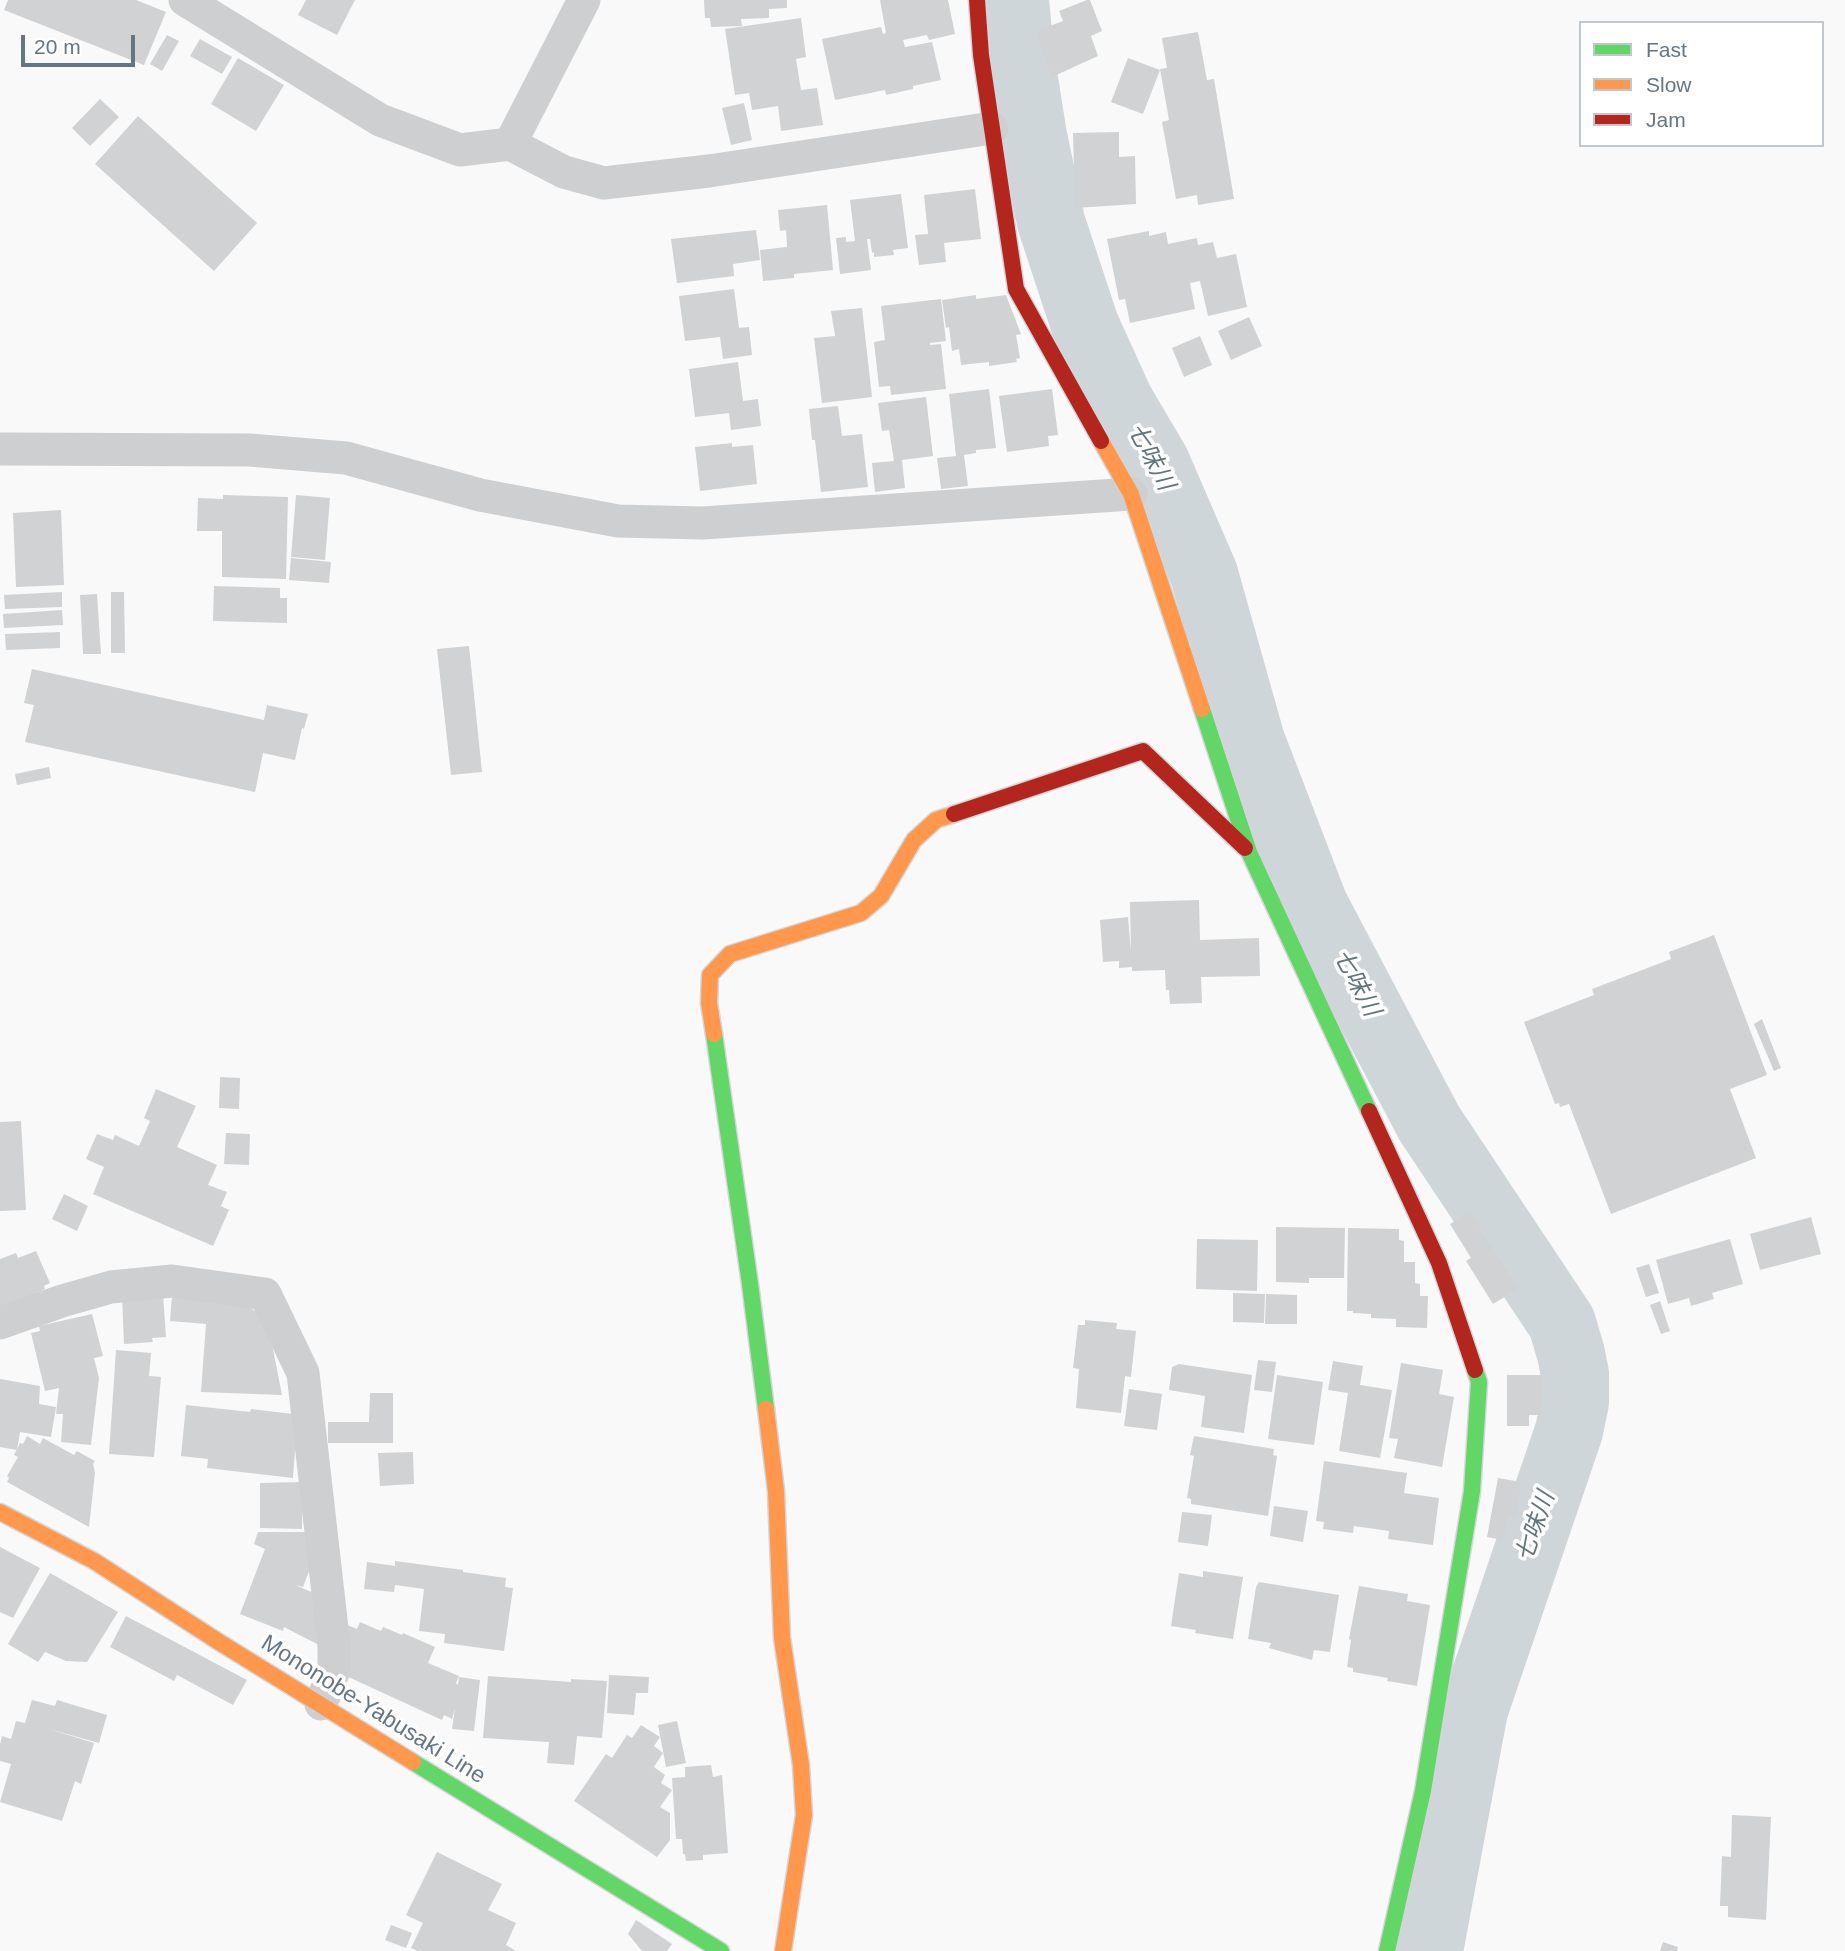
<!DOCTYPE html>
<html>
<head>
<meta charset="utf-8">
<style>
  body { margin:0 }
  #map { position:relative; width:1845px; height:1951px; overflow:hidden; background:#f9f9f9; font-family:Helvetica,sans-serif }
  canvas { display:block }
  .legend { position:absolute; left:1579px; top:21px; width:245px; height:126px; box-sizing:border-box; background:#fff; border:2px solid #c1c8cd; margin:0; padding:9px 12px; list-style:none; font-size:21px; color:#657683 }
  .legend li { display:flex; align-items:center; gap:14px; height:35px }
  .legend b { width:35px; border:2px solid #c1c8cd }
  .scale { position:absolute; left:21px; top:35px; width:114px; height:32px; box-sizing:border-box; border:4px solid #657683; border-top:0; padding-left:9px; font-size:21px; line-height:24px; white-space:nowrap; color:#657683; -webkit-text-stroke:5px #fff; paint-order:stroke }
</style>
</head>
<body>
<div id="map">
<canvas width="1845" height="1951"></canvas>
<ul class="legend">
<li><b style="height:9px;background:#63d668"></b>Fast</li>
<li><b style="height:9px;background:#ff974d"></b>Slow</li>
<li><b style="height:9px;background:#b3261e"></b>Jam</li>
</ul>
<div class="scale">20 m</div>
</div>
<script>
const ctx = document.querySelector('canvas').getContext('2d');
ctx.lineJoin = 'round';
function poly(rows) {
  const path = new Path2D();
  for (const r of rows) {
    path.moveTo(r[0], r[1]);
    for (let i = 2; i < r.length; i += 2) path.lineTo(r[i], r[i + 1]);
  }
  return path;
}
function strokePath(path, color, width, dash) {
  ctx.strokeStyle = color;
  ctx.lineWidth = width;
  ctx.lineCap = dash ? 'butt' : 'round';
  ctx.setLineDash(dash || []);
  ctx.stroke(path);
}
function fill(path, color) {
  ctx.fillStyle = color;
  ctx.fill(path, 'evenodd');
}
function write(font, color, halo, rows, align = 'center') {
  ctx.font = font + ' Helvetica,"Noto Sans JP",sans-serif';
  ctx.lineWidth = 7;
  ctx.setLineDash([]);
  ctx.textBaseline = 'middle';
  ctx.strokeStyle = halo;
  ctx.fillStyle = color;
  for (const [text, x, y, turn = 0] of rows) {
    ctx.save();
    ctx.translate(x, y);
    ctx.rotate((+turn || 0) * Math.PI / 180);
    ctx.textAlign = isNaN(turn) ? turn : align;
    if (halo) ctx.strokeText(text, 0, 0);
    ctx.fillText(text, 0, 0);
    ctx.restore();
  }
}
const river = poly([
  [1015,0,1020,54,1033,136,1051,222,1085,325,1120,402,1156,463,1204,574,1251,741,1314,905,1429,1123,1562,1323,1571,1354,1575,1374,1575,1402,1569,1431,1474,1710,1429,1951]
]);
const building = poly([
  [8,0,136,0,166,12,144,65,4,10],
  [306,0,355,0,337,35,298,15],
  [704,0,787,0,787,8,769,9,769,18,741,19,742,26,711,27,710,18,705,18],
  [880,0,948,0,955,34,929,40,927,35,903,40,905,47,932,42,941,80,913,86,913,89,886,95,885,90,835,100,822,39,881,27,883,34,886,33],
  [1087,0,1090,0,1102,31,1091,36,1098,56,1052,77,1036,31,1063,21,1059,11],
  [801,18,806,57,796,59,801,90,817,88,823,125,781,131,778,106,752,110,749,93,735,95,725,29],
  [1198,32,1207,80,1214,79,1234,199,1198,205,1197,195,1176,199,1162,122,1169,120,1160,69,1167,68,1162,38],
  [167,35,179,41,162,71,150,64],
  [200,39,232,57,222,74,190,56],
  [238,58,284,85,256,131,211,104],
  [1128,58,1160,70,1143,114,1111,102],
  [100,99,119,117,90,146,72,128],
  [744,103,752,140,731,145,722,108],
  [138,116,257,223,214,271,95,164],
  [1119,132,1119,157,1135,156,1136,204,1075,208,1073,133],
  [975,189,981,239,944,243,946,262,919,265,915,235,928,234,924,195],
  [901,194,908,248,893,250,894,255,874,257,874,252,872,253,870,239,867,239,871,270,840,274,836,238,846,237,846,242,855,241,850,200],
  [827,205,833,270,794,274,794,278,763,281,760,250,787,247,786,230,780,231,778,210],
  [756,230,760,260,733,264,734,276,677,283,671,239],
  [1149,231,1149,236,1166,232,1168,244,1197,238,1198,245,1213,242,1217,258,1236,254,1247,307,1208,316,1200,281,1190,283,1195,309,1130,323,1125,299,1119,300,1107,239],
  [734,289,739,328,749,327,752,355,723,359,720,337,685,341,679,296],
  [976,295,976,299,1006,295,1021,334,1016,335,1020,358,1016,359,1017,362,989,366,989,362,961,365,959,349,952,351,949,327,946,328,942,300],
  [941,299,946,341,930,343,930,345,941,344,946,389,891,395,890,386,879,387,874,342,885,340,881,306],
  [862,308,872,397,822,403,814,338,835,336,831,311],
  [1249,317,1262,346,1231,360,1218,331],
  [1200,336,1212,365,1184,377,1172,348],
  [738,362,743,401,758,399,761,426,731,430,729,413,695,417,689,369],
  [989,389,996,448,976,450,976,453,964,455,968,486,941,489,937,458,956,456,949,394],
  [1052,389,1058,435,1048,436,1049,446,1007,452,999,396],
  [926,397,933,456,902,460,905,488,875,492,872,463,894,461,889,430,882,431,878,403],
  [838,406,842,436,862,434,868,487,821,492,815,440,812,440,809,409],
  [732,443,732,447,753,445,757,484,700,491,695,447],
  [223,495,288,497,286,579,222,577,222,531,197,531,198,498,223,499],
  [296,495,330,498,325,560,291,557],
  [61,510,64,585,16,587,13,513],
  [291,558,331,562,329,583,289,580],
  [214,586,280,588,280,598,287,598,287,623,213,621],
  [62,592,62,607,5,609,4,595],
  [111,592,124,592,125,653,111,653],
  [97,594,101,654,83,654,80,595],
  [62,610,63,625,4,628,3,614],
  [60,632,60,648,6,650,5,634],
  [469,646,482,772,451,775,437,649],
  [32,669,264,720,267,705,308,714,304,729,302,728,295,760,263,753,255,792,25,742,34,705,24,703],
  [49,767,51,778,17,785,15,774],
  [1199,900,1200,940,1259,938,1260,976,1201,977,1202,1003,1170,1004,1169,990,1166,990,1165,970,1132,971,1132,967,1119,968,1119,961,1103,962,1100,920,1128,917,1131,952,1130,902],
  [1714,935,1767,1075,1730,1089,1756,1158,1611,1214,1569,1104,1560,1107,1559,1103,1555,1104,1524,1022,1594,995,1592,989,1671,959,1669,952],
  [1762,1019,1781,1068,1774,1071,1754,1024],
  [220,1077,240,1078,239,1109,219,1108],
  [156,1089,196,1106,177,1147,217,1165,208,1185,227,1192,221,1206,229,1210,213,1246,93,1194,104,1167,86,1159,97,1134,113,1140,115,1135,139,1146,150,1121,144,1118],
  [21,1121,26,1210,0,1211,0,1122],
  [226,1133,250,1134,249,1165,224,1164],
  [64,1194,88,1206,77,1231,52,1219],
  [1469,1212,1518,1289,1493,1304,1466,1261,1471,1258,1450,1224],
  [1811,1217,1821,1254,1760,1270,1750,1234],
  [1276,1227,1345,1228,1344,1278,1309,1278,1309,1283,1276,1282],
  [1348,1228,1399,1229,1399,1240,1404,1241,1404,1262,1415,1262,1415,1283,1420,1284,1420,1296,1428,1296,1427,1328,1396,1327,1396,1319,1371,1318,1371,1314,1353,1313,1353,1311,1347,1311],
  [1197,1239,1258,1240,1257,1291,1196,1289],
  [1730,1239,1743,1284,1712,1293,1714,1299,1691,1306,1689,1298,1668,1304,1656,1260],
  [36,1251,50,1283,44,1286,45,1289,0,1309,0,1259,16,1253,18,1258],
  [1649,1264,1659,1293,1646,1297,1636,1268],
  [1233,1293,1265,1294,1264,1323,1233,1322],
  [163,1294,166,1337,152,1338,153,1342,124,1344,122,1296],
  [1266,1294,1297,1295,1297,1324,1265,1324],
  [172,1296,241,1301,259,1314,271,1339,282,1395,201,1392,206,1324,170,1321],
  [1660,1301,1670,1331,1661,1334,1650,1305],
  [92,1314,103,1356,94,1358,99,1378,91,1445,61,1442,63,1414,56,1414,59,1388,45,1391,31,1333,40,1331,39,1326],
  [1085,1320,1117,1323,1116,1329,1136,1331,1131,1377,1125,1376,1121,1413,1076,1408,1079,1369,1073,1368,1078,1325,1085,1325],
  [116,1350,151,1353,149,1376,161,1377,154,1457,109,1454],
  [1258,1360,1276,1362,1272,1392,1254,1390],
  [1333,1361,1363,1366,1360,1385,1392,1390,1380,1458,1339,1451,1348,1393,1328,1390],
  [1401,1363,1443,1370,1439,1394,1454,1397,1442,1467,1394,1458,1398,1439,1389,1438],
  [1179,1364,1252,1375,1244,1433,1201,1427,1205,1396,1169,1390,1172,1367],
  [1277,1375,1323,1382,1314,1445,1268,1439],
  [1507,1375,1542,1375,1541,1415,1529,1415,1529,1426,1507,1426],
  [0,1379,40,1386,39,1404,56,1407,51,1437,20,1432,17,1450,0,1447],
  [1129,1389,1162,1394,1157,1430,1124,1426],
  [370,1393,393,1393,393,1443,328,1443,328,1422,369,1422],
  [186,1405,250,1412,251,1409,293,1414,296,1437,293,1478,207,1468,208,1459,181,1456],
  [27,1436,40,1444,43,1438,74,1455,77,1451,95,1461,93,1464,95,1473,89,1527,7,1482,9,1478,7,1476,18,1457,14,1455,20,1443,23,1444],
  [1194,1436,1274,1449,1273,1455,1277,1456,1268,1516,1191,1504,1191,1499,1187,1498,1194,1456,1190,1455],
  [413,1452,414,1484,380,1486,378,1453],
  [1324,1461,1407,1473,1404,1493,1439,1498,1433,1545,1388,1539,1389,1531,1354,1526,1353,1533,1323,1529,1324,1522,1316,1521],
  [1498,1478,1521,1482,1515,1518,1507,1517,1503,1540,1487,1537],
  [303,1482,302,1529,260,1528,260,1483],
  [1274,1506,1308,1511,1303,1542,1270,1536],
  [1182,1512,1212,1515,1208,1546,1178,1542],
  [258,1532,312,1532,306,1548,312,1550,313,1561,303,1587,295,1585,316,1594,317,1644,284,1627,283,1631,240,1614,265,1549,254,1544],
  [0,1547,40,1568,13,1618,0,1612],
  [395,1561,463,1570,463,1572,506,1578,505,1587,513,1588,504,1651,444,1643,445,1634,419,1631,424,1589,395,1585,394,1592,364,1589,367,1562,395,1566],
  [1203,1571,1243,1577,1233,1639,1195,1633,1196,1630,1171,1626,1179,1573,1203,1577],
  [50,1573,118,1612,87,1662,66,1661,45,1652,38,1662,8,1644],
  [1259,1582,1339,1595,1330,1652,1314,1650,1312,1660,1269,1648,1271,1643,1248,1639,1256,1587],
  [1359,1586,1408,1594,1407,1601,1430,1605,1417,1686,1387,1681,1388,1678,1353,1672,1353,1668,1347,1667,1351,1640,1349,1639],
  [126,1616,247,1680,233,1705,177,1675,174,1681,110,1647],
  [360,1622,381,1631,383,1627,402,1635,403,1633,435,1647,428,1663,459,1676,456,1683,458,1685,459,1677,480,1680,474,1731,452,1729,455,1708,452,1719,444,1715,442,1720,344,1675,347,1625,357,1629],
  [609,1675,649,1677,648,1693,636,1693,634,1715,607,1713],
  [488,1676,571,1682,571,1679,607,1681,602,1738,577,1736,574,1765,547,1763,549,1742,483,1738],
  [32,1700,55,1706,57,1700,107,1715,99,1743,49,1729,94,1743,81,1784,75,1781,62,1821,0,1802,11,1764,0,1761,0,1744,2,1736,11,1739,16,1721,25,1723],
  [677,1721,686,1763,666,1767,658,1725],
  [641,1725,660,1737,654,1746,663,1753,654,1767,665,1775,661,1783,672,1790,660,1807,670,1813,670,1840,657,1857,574,1801,606,1754,612,1758,627,1735,632,1738],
  [711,1765,713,1777,722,1775,728,1853,703,1855,703,1860,686,1861,685,1854,683,1854,682,1839,676,1839,672,1778,685,1777,685,1767],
  [1732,1815,1771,1817,1766,1920,1728,1917,1728,1906,1720,1906,1722,1856,1731,1857],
  [437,1852,502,1884,488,1910,516,1923,506,1945,516,1951,418,1951,411,1948,423,1923,406,1915],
  [636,1920,672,1944,667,1951,642,1951,628,1934],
  [391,1925,412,1933,406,1948,385,1940],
  [1663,1942,1678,1947,1677,1951,1660,1951]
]);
const street = poly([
  [185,0,380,120,460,150,510,144,564,172,604,183,709,171,992,128],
  [510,144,584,0],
  [0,449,250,450,346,458,480,495,618,521,703,523,1131,494],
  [0,1323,62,1301,111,1287,172,1281,265,1294,303,1373,334,1646,334,1670,321,1704]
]);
const fast = poly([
  [1202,709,1249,852,1369,1111],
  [714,1034,750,1284,766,1409],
  [413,1762,721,1951],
  [1387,1951,1423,1791,1472,1491,1479,1382,1475,1370]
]);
const slow = poly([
  [1101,441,1131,494,1202,709],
  [714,1034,709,1003,710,975,730,954,861,913,881,896,914,840,936,820,954,814],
  [766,1409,776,1491,782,1638,801,1765,804,1815,783,1951],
  [0,1512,94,1561,219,1642,413,1762]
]);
const jam = poly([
  [977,0,981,55,1016,289,1101,441],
  [954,814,1143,751,1245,848],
  [1369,1111,1439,1263,1475,1370]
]);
const streetNames = [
  ["Mononobe-Yabusaki Line",373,1710,32]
];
const waterNames = [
  ["七味川",1150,457,62],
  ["七味川",1356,983,62],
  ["七味川",1536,1527,-71]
];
strokePath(river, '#ced6d9', 68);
fill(building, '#d0d2d3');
strokePath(fast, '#d5d6d7', 19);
strokePath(slow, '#d5d6d7', 19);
strokePath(jam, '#d5d6d7', 19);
strokePath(street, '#cecfd0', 33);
strokePath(fast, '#63d668', 16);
strokePath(slow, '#ff974d', 16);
strokePath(jam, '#b3261e', 16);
write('23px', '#657683', '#fff', streetNames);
write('italic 24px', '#60757c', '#fff', waterNames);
</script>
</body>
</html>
